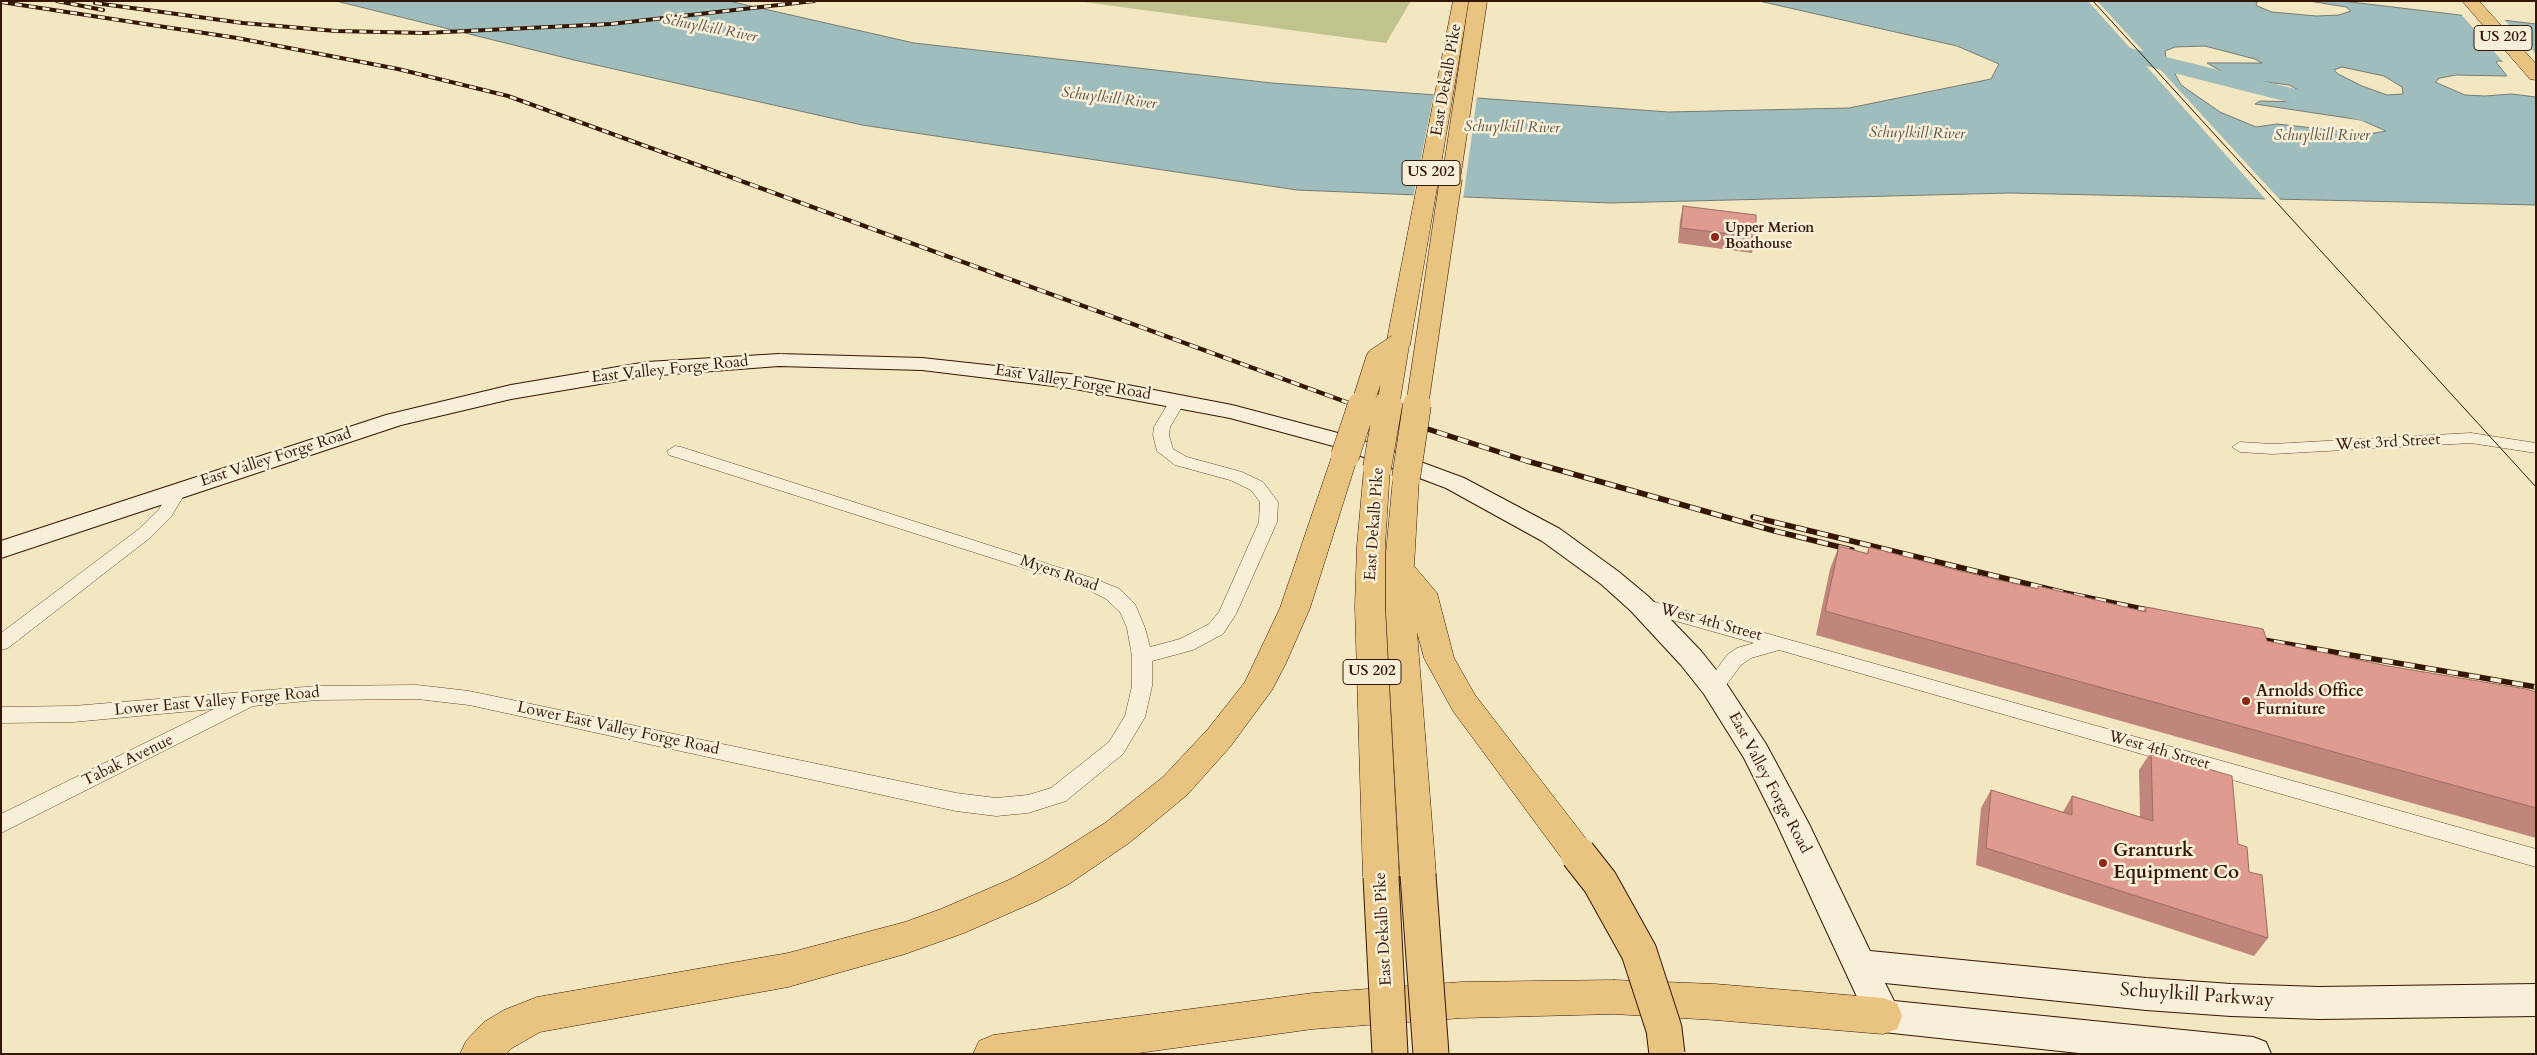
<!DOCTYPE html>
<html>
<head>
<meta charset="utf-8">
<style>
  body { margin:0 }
  #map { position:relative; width:2537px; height:1055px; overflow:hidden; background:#f2e7c1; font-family:Cardo,serif }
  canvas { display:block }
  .frame { position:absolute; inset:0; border:2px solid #341604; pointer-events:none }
</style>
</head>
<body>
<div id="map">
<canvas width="2537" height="1055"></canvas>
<div class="frame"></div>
</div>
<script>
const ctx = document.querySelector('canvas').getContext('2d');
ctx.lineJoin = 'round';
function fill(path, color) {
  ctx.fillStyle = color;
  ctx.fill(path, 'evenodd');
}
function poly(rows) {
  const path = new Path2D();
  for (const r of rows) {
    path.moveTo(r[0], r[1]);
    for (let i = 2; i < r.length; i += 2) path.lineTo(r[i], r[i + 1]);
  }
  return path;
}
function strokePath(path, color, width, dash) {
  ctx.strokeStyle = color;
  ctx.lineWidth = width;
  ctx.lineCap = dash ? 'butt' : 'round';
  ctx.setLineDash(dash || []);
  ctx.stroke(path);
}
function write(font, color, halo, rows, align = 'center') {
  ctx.font = font + ' Cardo,serif';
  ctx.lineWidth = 5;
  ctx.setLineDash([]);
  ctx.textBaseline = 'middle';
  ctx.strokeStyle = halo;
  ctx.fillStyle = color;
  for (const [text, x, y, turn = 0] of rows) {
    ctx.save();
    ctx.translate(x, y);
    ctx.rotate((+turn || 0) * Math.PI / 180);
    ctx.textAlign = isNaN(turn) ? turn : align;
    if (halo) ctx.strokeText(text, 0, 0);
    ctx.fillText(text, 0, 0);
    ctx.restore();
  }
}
const green = poly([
  [1077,1,1411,1,1386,43]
]);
const water = poly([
  [336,1,729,1,914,43,1272,83,1668,112,1849,108,1991,79,1999,64,1957,46,1759,1,2259,1,2256,3,2257,6,2272,12,2316,16,2339,15,2351,11,2346,7,2309,1,2342,1,2536,24,2536,63,2498,61,2496,62,2507,76,2456,75,2440,78,2435,82,2465,95,2485,96,2512,94,2536,97,2536,205,2010,193,1610,203,1297,190,862,125,574,60,336,1],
  [2205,46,2255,59,2262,63,2207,63,2221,71,2244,79,2289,85,2316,99,2302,102,2260,101,2255,104,2361,120,2386,131,2369,134,2277,124,2256,127,2220,112,2181,85,2166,57,2165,51,2175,47,2205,46],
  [2342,67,2384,76,2402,87,2403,94,2387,95,2362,86,2338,74,2334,70,2342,67]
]);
const pier = poly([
  [2088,1,2097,1,2282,202,2268,202],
  [2460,13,2503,18,2536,54,2536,66,2504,63],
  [1434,93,1477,97,1463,200,1413,198]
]);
const river = poly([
  [2118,45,2376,109,2380,114,2376,119,2367,122,2110,57,2106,52,2110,47,2118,45]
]);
const minor = poly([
  [1178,395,1186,400,1170,427,1169,435,1173,449,1187,457,1242,472,1263,482,1278,502,1277,522,1236,614,1223,634,1193,650,1152,661,1152,686,1145,717,1123,754,1066,801,1028,813,996,816,956,811,469,705,417,699,317,700,253,706,1,833,1,814,214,709,73,722,1,723,1,707,73,706,317,686,417,685,469,691,956,793,996,798,1028,795,1051,788,1109,742,1125,716,1132,686,1132,656,1127,628,1120,612,1106,599,1083,587,669,455,667,451,675,446,681,447,1095,579,1120,589,1135,604,1145,628,1150,647,1180,639,1209,624,1219,612,1259,522,1260,502,1251,490,1230,480,1175,465,1157,451,1153,435,1154,427,1172,397,1178,395],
  [2471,433,2536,443,2536,453,2471,443,2272,454,2240,452,2232,447,2240,442,2272,444,2471,433],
  [179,485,185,486,187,490,171,517,151,537,8,648,1,650,1,633,139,529,159,509,173,486,179,485],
  [1640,598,2536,849,2536,867,1779,650,1751,658,1741,665,1721,692,1714,694,1707,692,1704,687,1727,655,1737,648,1754,643,1633,609,1631,604,1633,599,1640,598]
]);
const secondary = poly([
  [779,354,922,358,1070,374,1232,405,1353,437,1464,478,1560,529,1619,572,1649,597,1701,651,1724,680,1766,744,1809,824,1870,951,2146,978,2231,984,2319,987,2536,984,2536,1016,2319,1019,2231,1016,2146,1010,1885,983,1894,1001,2253,1037,2266,1042,2271,1054,2088,1054,1883,1032,1871,1027,1777,824,1744,758,1704,694,1681,665,1631,611,1601,584,1542,541,1446,488,1337,447,1230,418,1070,388,922,370,779,366,647,376,511,399,401,425,1,558,1,541,386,415,511,385,647,362,779,354]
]);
const trunk = poly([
  [1453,1,1469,1,1410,345,1406,350,1398,352,1390,350,1386,345,1453,1],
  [2462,1,2479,1,2536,64,2536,80,2530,79,2462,1],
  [1345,448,1354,450,1358,456,1310,608,1286,663,1272,690,1230,747,1187,795,1129,843,1069,884,1037,901,964,933,905,954,788,987,540,1032,512,1048,506,1054,460,1054,466,1041,484,1022,504,1010,537,997,788,953,905,922,941,909,1011,879,1043,862,1105,823,1163,777,1208,729,1245,682,1280,608,1332,456,1336,450,1345,448],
  [1377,460,1386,462,1390,468,1385,546,1385,606,1399,877,1394,888,1381,892,1368,888,1363,877,1355,606,1357,546,1364,468,1368,462,1377,460],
  [1406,470,1415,472,1419,478,1414,566,1437,593,1454,658,1475,695,1590,844,1595,854,1590,864,1578,869,1566,864,1453,711,1424,658,1417,632,1436,875,1431,886,1418,890,1405,886,1400,875,1386,612,1386,553,1393,478,1397,472,1406,470],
  [1614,980,1715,984,1883,998,1897,1003,1902,1016,1897,1029,1883,1034,1715,1020,1614,1014,1462,1018,1313,1029,1131,1054,973,1054,979,1041,993,1035,1313,993,1462,982,1614,980]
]);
const tram = poly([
  [2093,1,2536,487]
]);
const railFar2 = poly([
  [57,1,103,10],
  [1,2,237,38,398,69,508,96,736,179],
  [95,3,243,23,336,31,425,33,611,24,814,1]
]);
const railFar1 = poly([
  [733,178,1357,406]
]);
const rail = poly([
  [1353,405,1527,461,1775,531,1852,550],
  [1753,517,2065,593,2157,612],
  [2252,638,2536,687]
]);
const trunkBridgeFar3 = poly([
  [1451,179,1478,1]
]);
const trunkBridgeFar2 = poly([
  [1362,406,1377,359,1398,345],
  [1388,406,1398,345],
  [1417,406,1451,178]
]);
const trunkBridgeFar1 = poly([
  [1345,456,1362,405],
  [1377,468,1388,405],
  [1406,478,1417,405]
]);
const trunkBridge = poly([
  [1578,854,1600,882,1639,952,1664,1029,1667,1054],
  [1418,875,1431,1054],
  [1381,877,1390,1054]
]);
const wall = poly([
  [1683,206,1756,237,1752,253,1678,243,1680,221],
  [1839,546,1867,553,1869,547,1960,571,2037,589,2038,586,2143,611,2146,607,2267,641,2388,666,2536,692,2536,838,1816,635,1830,569],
  [2151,752,2238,844,2249,872,2268,938,2254,956,1976,865,1981,808,1991,790,2063,812,2072,796,2140,817,2139,770]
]);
const building = poly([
  [1683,206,1756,215,1756,237,1681,228,1683,206],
  [1839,546,1868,554,1869,547,1960,571,2038,589,2038,586,2146,612,2146,607,2263,629,2267,641,2388,666,2526,689,2536,692,2536,808,1825,611,1839,546],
  [2151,752,2232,776,2238,844,2247,847,2249,872,2262,875,2268,938,1986,848,1991,790,2072,815,2072,796,2153,821,2151,752]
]);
const markers = [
  [1715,237,5,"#8f2418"],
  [2246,701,5,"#8f2418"],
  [2103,863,5,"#8f2418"]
];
const farPoinames = [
  ["Upper Merion",1725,229],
  ["Boathouse",1725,245]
];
const farWaternames = [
  ["Schuylkill River",710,29,11],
  ["Schuylkill River",1109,99,7],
  ["Schuylkill River",1512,128,1],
  ["Schuylkill River",1917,134,1],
  ["Schuylkill River",2322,137]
];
const shields = [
  [2503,38,58],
  [1431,173,58],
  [1372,672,58]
];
const shieldNames = [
  ["US 202",2503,38],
  ["US 202",1431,173],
  ["US 202",1372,672]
];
const streetNames = [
  ["East Dekalb Pike",1447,80,-80],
  ["East Valley Forge Road",670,370,-6],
  ["East Valley Forge Road",1073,383,9],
  ["West 3rd Street",2388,443,-3],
  ["East Valley Forge Road",276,458,-18],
  ["East Dekalb Pike",1375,524,-86],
  ["Myers Road",1059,574,19],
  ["West 4th Street",1711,623,15],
  ["Lower East Valley Forge Road",217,702,-5],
  ["Lower East Valley Forge Road",618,729,12],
  ["West 4th Street",2159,751,16],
  ["Tabak Avenue",128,761,-26],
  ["East Valley Forge Road",1769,783,62],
  ["East Dekalb Pike",1384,929,-93]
];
const poiNames = [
  ["Arnolds Office",2256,692],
  ["Furniture",2256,710]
];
const nearPoinames = [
  ["Granturk",2113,852],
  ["Equipment Co",2113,874]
];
const nearStreetnames = [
  ["Schuylkill Parkway",2197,996,4]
];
fill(green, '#c1c38e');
fill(water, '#a0bdbe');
strokePath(water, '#757a74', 1);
fill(pier, '#f2e7c1');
fill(river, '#a0bdbe');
strokePath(minor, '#644a33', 1);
strokePath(secondary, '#341604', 2);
strokePath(trunk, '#341604', 1);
fill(minor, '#f7efd7');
fill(secondary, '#f7efd7');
fill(trunk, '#e9c480');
strokePath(tram, '#341604', 1);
strokePath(railFar2, '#341604', 4);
strokePath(railFar1, '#341604', 4.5);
strokePath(rail, '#341604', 5.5);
strokePath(railFar2, '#f7efd7', 2.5, [7]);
strokePath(railFar1, '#f7efd7', 3, [9]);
strokePath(rail, '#f7efd7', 4, [11]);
strokePath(trunkBridgeFar3, '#341604', 19, []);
strokePath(trunkBridgeFar2, '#341604', 23, []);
strokePath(trunkBridgeFar1, '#341604', 29, []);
strokePath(trunkBridge, '#341604', 37, []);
strokePath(trunkBridgeFar3, '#e9c480', 18);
strokePath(trunkBridgeFar2, '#e9c480', 22);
strokePath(trunkBridgeFar1, '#e9c480', 28);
strokePath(trunkBridge, '#e9c480', 35);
fill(wall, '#c0857b');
fill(building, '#df9b8f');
strokePath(building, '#9c6c64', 1);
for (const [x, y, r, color] of markers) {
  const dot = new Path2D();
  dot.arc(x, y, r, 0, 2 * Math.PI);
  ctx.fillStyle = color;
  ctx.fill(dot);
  strokePath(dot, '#f7efd7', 2);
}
write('bold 14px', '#341604', '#f7efd7', farPoinames, 'left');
write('italic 15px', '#5a5045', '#f7efd7', farWaternames);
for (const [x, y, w] of shields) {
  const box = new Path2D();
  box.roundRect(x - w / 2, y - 12.5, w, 25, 4);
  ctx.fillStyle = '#f7efd7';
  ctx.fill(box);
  strokePath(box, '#341604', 1);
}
write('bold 15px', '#341604', null, shieldNames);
write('16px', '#341604', '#f7efd7', streetNames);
write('bold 16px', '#341604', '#f7efd7', poiNames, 'left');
write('bold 19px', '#341604', '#f7efd7', nearPoinames, 'left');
write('19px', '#341604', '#f7efd7', nearStreetnames);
</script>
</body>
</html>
